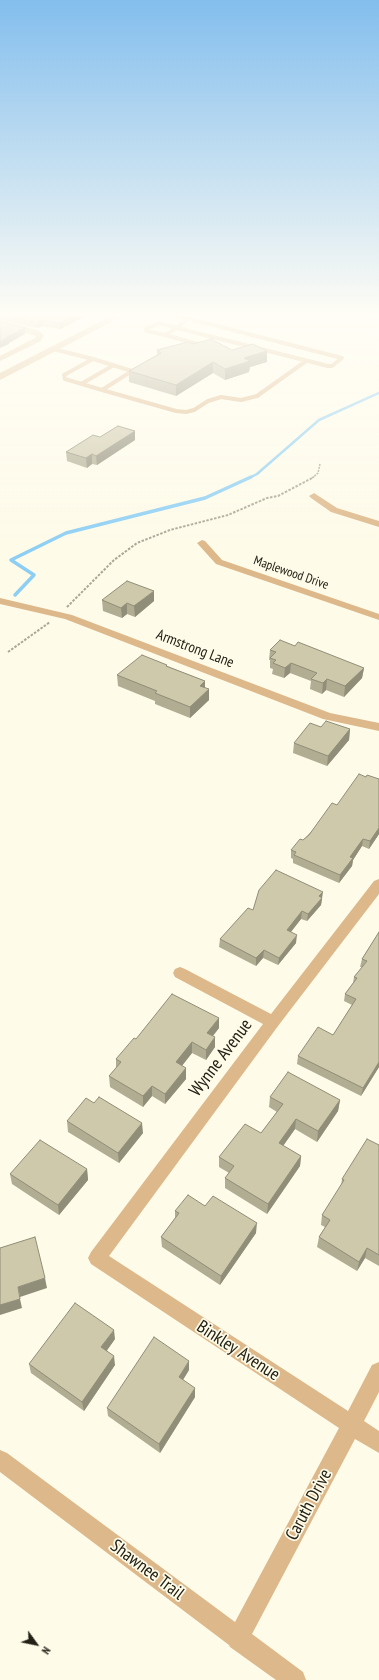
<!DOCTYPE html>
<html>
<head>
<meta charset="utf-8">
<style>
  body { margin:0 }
  #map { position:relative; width:379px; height:1680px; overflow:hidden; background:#fefbe9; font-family:"PT Sans Narrow",sans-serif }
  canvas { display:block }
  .north { position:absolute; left:16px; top:1624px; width:40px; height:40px; -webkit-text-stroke:3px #fefbe9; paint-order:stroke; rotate:123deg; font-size:11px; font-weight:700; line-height:16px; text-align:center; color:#232115 }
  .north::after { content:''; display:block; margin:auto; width:14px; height:18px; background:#232115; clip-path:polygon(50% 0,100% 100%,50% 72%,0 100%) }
</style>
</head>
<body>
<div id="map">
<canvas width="379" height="1680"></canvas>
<div class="north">N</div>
</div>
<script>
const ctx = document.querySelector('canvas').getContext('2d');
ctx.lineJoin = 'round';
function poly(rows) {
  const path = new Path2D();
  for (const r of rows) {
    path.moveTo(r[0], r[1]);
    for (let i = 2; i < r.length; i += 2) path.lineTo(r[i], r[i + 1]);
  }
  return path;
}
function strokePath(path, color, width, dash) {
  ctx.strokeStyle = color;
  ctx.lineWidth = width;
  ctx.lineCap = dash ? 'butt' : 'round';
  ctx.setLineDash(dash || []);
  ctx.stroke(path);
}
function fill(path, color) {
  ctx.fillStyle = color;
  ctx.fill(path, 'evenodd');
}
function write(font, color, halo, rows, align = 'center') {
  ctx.font = font + ' "PT Sans Narrow",sans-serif';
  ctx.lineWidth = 3.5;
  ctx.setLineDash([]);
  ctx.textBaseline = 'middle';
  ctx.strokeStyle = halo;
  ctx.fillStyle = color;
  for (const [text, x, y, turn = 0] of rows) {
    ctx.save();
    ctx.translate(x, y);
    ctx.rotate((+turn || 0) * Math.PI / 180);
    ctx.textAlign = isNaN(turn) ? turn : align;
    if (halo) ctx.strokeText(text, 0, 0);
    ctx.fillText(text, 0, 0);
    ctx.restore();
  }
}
const streamFar1 = poly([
  [249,478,257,474,319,420,379,393]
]);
const stream = poly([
  [15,595,34,575,11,560,66,533,205,498,251,477]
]);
const pathFar1 = poly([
  [312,478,318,473,320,464]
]);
const path = poly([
  [67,607,114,560,137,543,170,530,228,515,267,498,278,496,314,477],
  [8,652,50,622]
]);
const service = poly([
  [171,316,182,316],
  [182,317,342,358,332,366,328,366,177,328,187,319],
  [177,328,165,335,198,344,205,343],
  [165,335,147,331,146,329,159,323,177,328],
  [53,349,93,359],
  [93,359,132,371,102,390,65,379,64,375,93,359],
  [81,384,114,365],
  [102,390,176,411,186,412,194,410,208,401,221,397,241,400,257,396,306,361]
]);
const minor = poly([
  [0,321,38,330,44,335,41,341,0,361,0,356,35,338,36,336,0,325,0,321],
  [314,493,337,508,379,521,379,527,331,512,311,498,309,496,314,493],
  [202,540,205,541,222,560,379,614,379,620,216,564,197,543,202,540],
  [0,598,72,615,330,713,379,723,379,731,323,719,65,619,0,604,0,598],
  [379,879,379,894,278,1026,109,1256,348,1411,372,1365,379,1362,379,1392,364,1421,379,1431,379,1453,355,1439,252,1634,303,1672,306,1680,276,1680,230,1647,229,1645,0,1472,0,1450,7,1453,235,1622,339,1428,91,1264,88,1258,91,1252,263,1024,175,977,173,973,175,969,180,967,185,969,271,1014,374,881,379,879]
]);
const tertiary = poly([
  [111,316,123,316,0,380,0,373,111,316]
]);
const wall = poly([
  [0,316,86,316,60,329,42,326,37,328,0,320],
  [193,344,232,350,267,351,267,362,250,367,249,372,225,380,213,373,176,396,129,382,129,371,157,355,157,350],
  [100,437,135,440,97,465,92,464,87,468,67,461,66,452],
  [102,600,154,601,135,617,127,614,122,618,103,611],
  [295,646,364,668,362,678,344,697,326,690,322,694,310,689,311,681,290,673,284,678,272,674,273,669,270,668,270,660,269,660,270,650],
  [167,665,167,666,205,681,205,688,209,700,190,718,155,704,155,701,118,686,117,675],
  [321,727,350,729,349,740,327,766,293,753,294,743],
  [379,779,379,834,369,849,362,846,353,860,352,866,339,883,293,863,293,859,291,858,291,850,303,840,337,805],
  [322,899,321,905,307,921,301,919,291,932,296,943,278,965,263,958,256,966,219,947,220,939,253,910],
  [379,932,379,1067,361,1096,297,1064,298,1056,333,1035,352,1005,344,1001,345,994,353,983,354,977,362,967,360,967,362,959],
  [219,1028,213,1036,215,1047,206,1060,192,1053,182,1066,186,1068,186,1079,165,1104,152,1096,143,1107,110,1087,109,1076,116,1068,116,1059,136,1039],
  [270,1097,340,1100,338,1111,317,1142,295,1129,283,1146,301,1156,300,1166,267,1214,225,1188,225,1178,229,1173,219,1167,219,1157,261,1133,277,1112,269,1107],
  [94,1103,143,1133,119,1163,68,1132,67,1121],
  [379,1145,379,1266,365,1258,357,1271,317,1247,319,1237,325,1227,321,1225,322,1215,341,1186,342,1179],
  [87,1169,88,1180,59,1215,12,1184,10,1174],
  [205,1206,256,1233,220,1285,162,1247,161,1237,175,1218,175,1211],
  [115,1339,107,1350,115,1365,84,1411,31,1373,29,1364],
  [189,1370,183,1380,195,1397,160,1453,108,1416,107,1408]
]);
const shadedWall = poly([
  [74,316,86,316,60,329,60,323],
  [41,320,42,326,37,328,37,322],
  [25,328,25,334,9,343,9,344,0,348,0,342,7,337],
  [267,351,267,362,250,367,249,372,225,380,225,369,244,358],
  [213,362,213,373,176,396,176,385],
  [135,431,135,440,97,465,96,456],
  [92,454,92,464,87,468,86,458],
  [154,591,154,601,135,617,134,606],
  [127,603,127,614,122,618,121,608],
  [291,663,290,673,284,678,285,668],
  [364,668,362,678,344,697,345,686],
  [327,679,326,690,322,694,323,683],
  [205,681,205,691,200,686],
  [209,689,209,700,190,718,190,707],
  [350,729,349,740,327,766,328,756],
  [379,828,379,834,369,849,370,841],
  [363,839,362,846,353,860,352,866,339,883,340,875,350,857],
  [323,892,321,905,307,921,308,914,319,896],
  [302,911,301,919,286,938,287,930],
  [297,935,296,943,278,965,279,958],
  [264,950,263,958,256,966,256,958],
  [219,1018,219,1028,207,1043,207,1033],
  [215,1037,215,1047,206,1060,206,1050],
  [192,1042,192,1053,176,1073,176,1062],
  [379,1062,379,1067,361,1096,363,1088],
  [186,1068,186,1079,165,1104,165,1094],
  [152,1086,152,1096,143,1107,143,1096],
  [340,1100,338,1111,317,1142,318,1131],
  [296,1119,295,1129,278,1153,279,1143],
  [142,1123,143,1133,119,1163,118,1153],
  [301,1156,300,1166,267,1214,268,1204],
  [87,1169,88,1180,59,1215,58,1205],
  [257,1223,256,1233,220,1285,221,1276],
  [367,1248,365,1258,357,1271,359,1262],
  [45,1278,47,1288,20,1297,18,1287],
  [20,1299,22,1308,0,1315,0,1305],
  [114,1330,115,1339,103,1356,101,1347],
  [114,1356,115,1365,84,1411,82,1402],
  [189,1361,189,1370,179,1386,179,1377],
  [195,1388,195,1397,160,1453,159,1444]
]);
const building = poly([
  [7,316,74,316,60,323,41,320,37,322,7,316],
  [0,321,25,328,7,337,8,337,0,342,0,321],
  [211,339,232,350,253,344,267,351,244,358,250,361,225,369,213,362,176,385,129,371,161,353,157,350,188,342,193,344,211,339],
  [118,426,135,431,96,456,92,454,86,458,66,452,93,435,100,437,118,426],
  [127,581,154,591,134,606,127,603,121,608,102,600,127,581],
  [280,640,295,646,298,642,364,668,345,686,327,679,323,683,311,679,317,673,291,663,285,668,273,663,276,660,270,658,276,652,270,650,280,640],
  [142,655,167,665,166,666,205,681,200,686,209,689,190,707,155,693,157,691,117,675,142,655],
  [326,721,350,729,328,756,294,743,310,723,321,727,326,721],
  [359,774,366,777,367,775,379,779,379,828,370,841,363,839,350,857,353,858,340,875,294,855,296,852,291,850,300,839,303,840,309,835,332,803,337,805,359,774],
  [276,870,323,892,319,896,322,898,308,914,302,911,287,930,297,935,279,958,264,950,256,958,220,939,248,908,253,910,259,890,276,870],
  [379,932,379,1062,363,1088,298,1056,318,1027,333,1035,356,999,345,994,357,978,354,977,367,961,362,959,379,932],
  [172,994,219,1018,207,1033,215,1037,206,1050,192,1042,176,1062,186,1068,165,1094,152,1086,143,1096,109,1076,121,1062,116,1059,134,1038,136,1039,172,994],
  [288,1072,340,1100,318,1131,296,1119,279,1143,301,1156,268,1204,225,1178,234,1166,219,1157,245,1124,261,1133,283,1104,270,1097,288,1072],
  [99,1097,142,1123,118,1153,67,1121,86,1098,94,1103,99,1097],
  [367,1139,379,1145,379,1255,367,1248,359,1262,319,1237,330,1220,322,1215,344,1180,342,1179,367,1139],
  [40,1140,87,1169,58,1205,10,1174,40,1140],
  [188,1195,205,1206,213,1196,257,1223,221,1276,161,1237,179,1213,175,1211,188,1195],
  [35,1237,45,1278,18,1287,20,1299,0,1305,0,1248,35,1237],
  [75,1303,114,1330,101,1347,114,1356,82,1402,29,1364,75,1303],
  [154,1337,189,1361,179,1377,195,1388,159,1444,107,1408,154,1337]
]);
const farStreetnames = [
  ["Maplewood Drive",291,573,19]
];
const streetNames = [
  ["Armstrong Lane",195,649,21]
];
const nearStreetnames = [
  ["Wynne Avenue",221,1058,-53],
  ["Binkley Avenue",238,1351,33],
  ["Caruth Drive",309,1505,-62],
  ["Shawnee Trail",147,1570,37]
];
strokePath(streamFar1, '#8ccef4', 2.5);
strokePath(stream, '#8ccef4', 3.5);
strokePath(pathFar1, '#a8a696', 1.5, [2, 1]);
strokePath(path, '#a8a696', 2, [2.5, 1.5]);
strokePath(service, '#ddb88a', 4);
fill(minor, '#ddb88a');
fill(tertiary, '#ddb88a');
fill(wall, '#b1ad93');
fill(shadedWall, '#908d78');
fill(building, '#cec9ab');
strokePath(building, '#908d78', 1);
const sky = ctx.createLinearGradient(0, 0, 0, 551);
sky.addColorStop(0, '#83beed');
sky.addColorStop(0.57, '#fffdf5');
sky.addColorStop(1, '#fffdf500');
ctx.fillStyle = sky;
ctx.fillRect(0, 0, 379, 551);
write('13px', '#232115', '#fefbe9', farStreetnames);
write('15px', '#232115', '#fefbe9', streetNames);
write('18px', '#232115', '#fefbe9', nearStreetnames);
</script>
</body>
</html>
